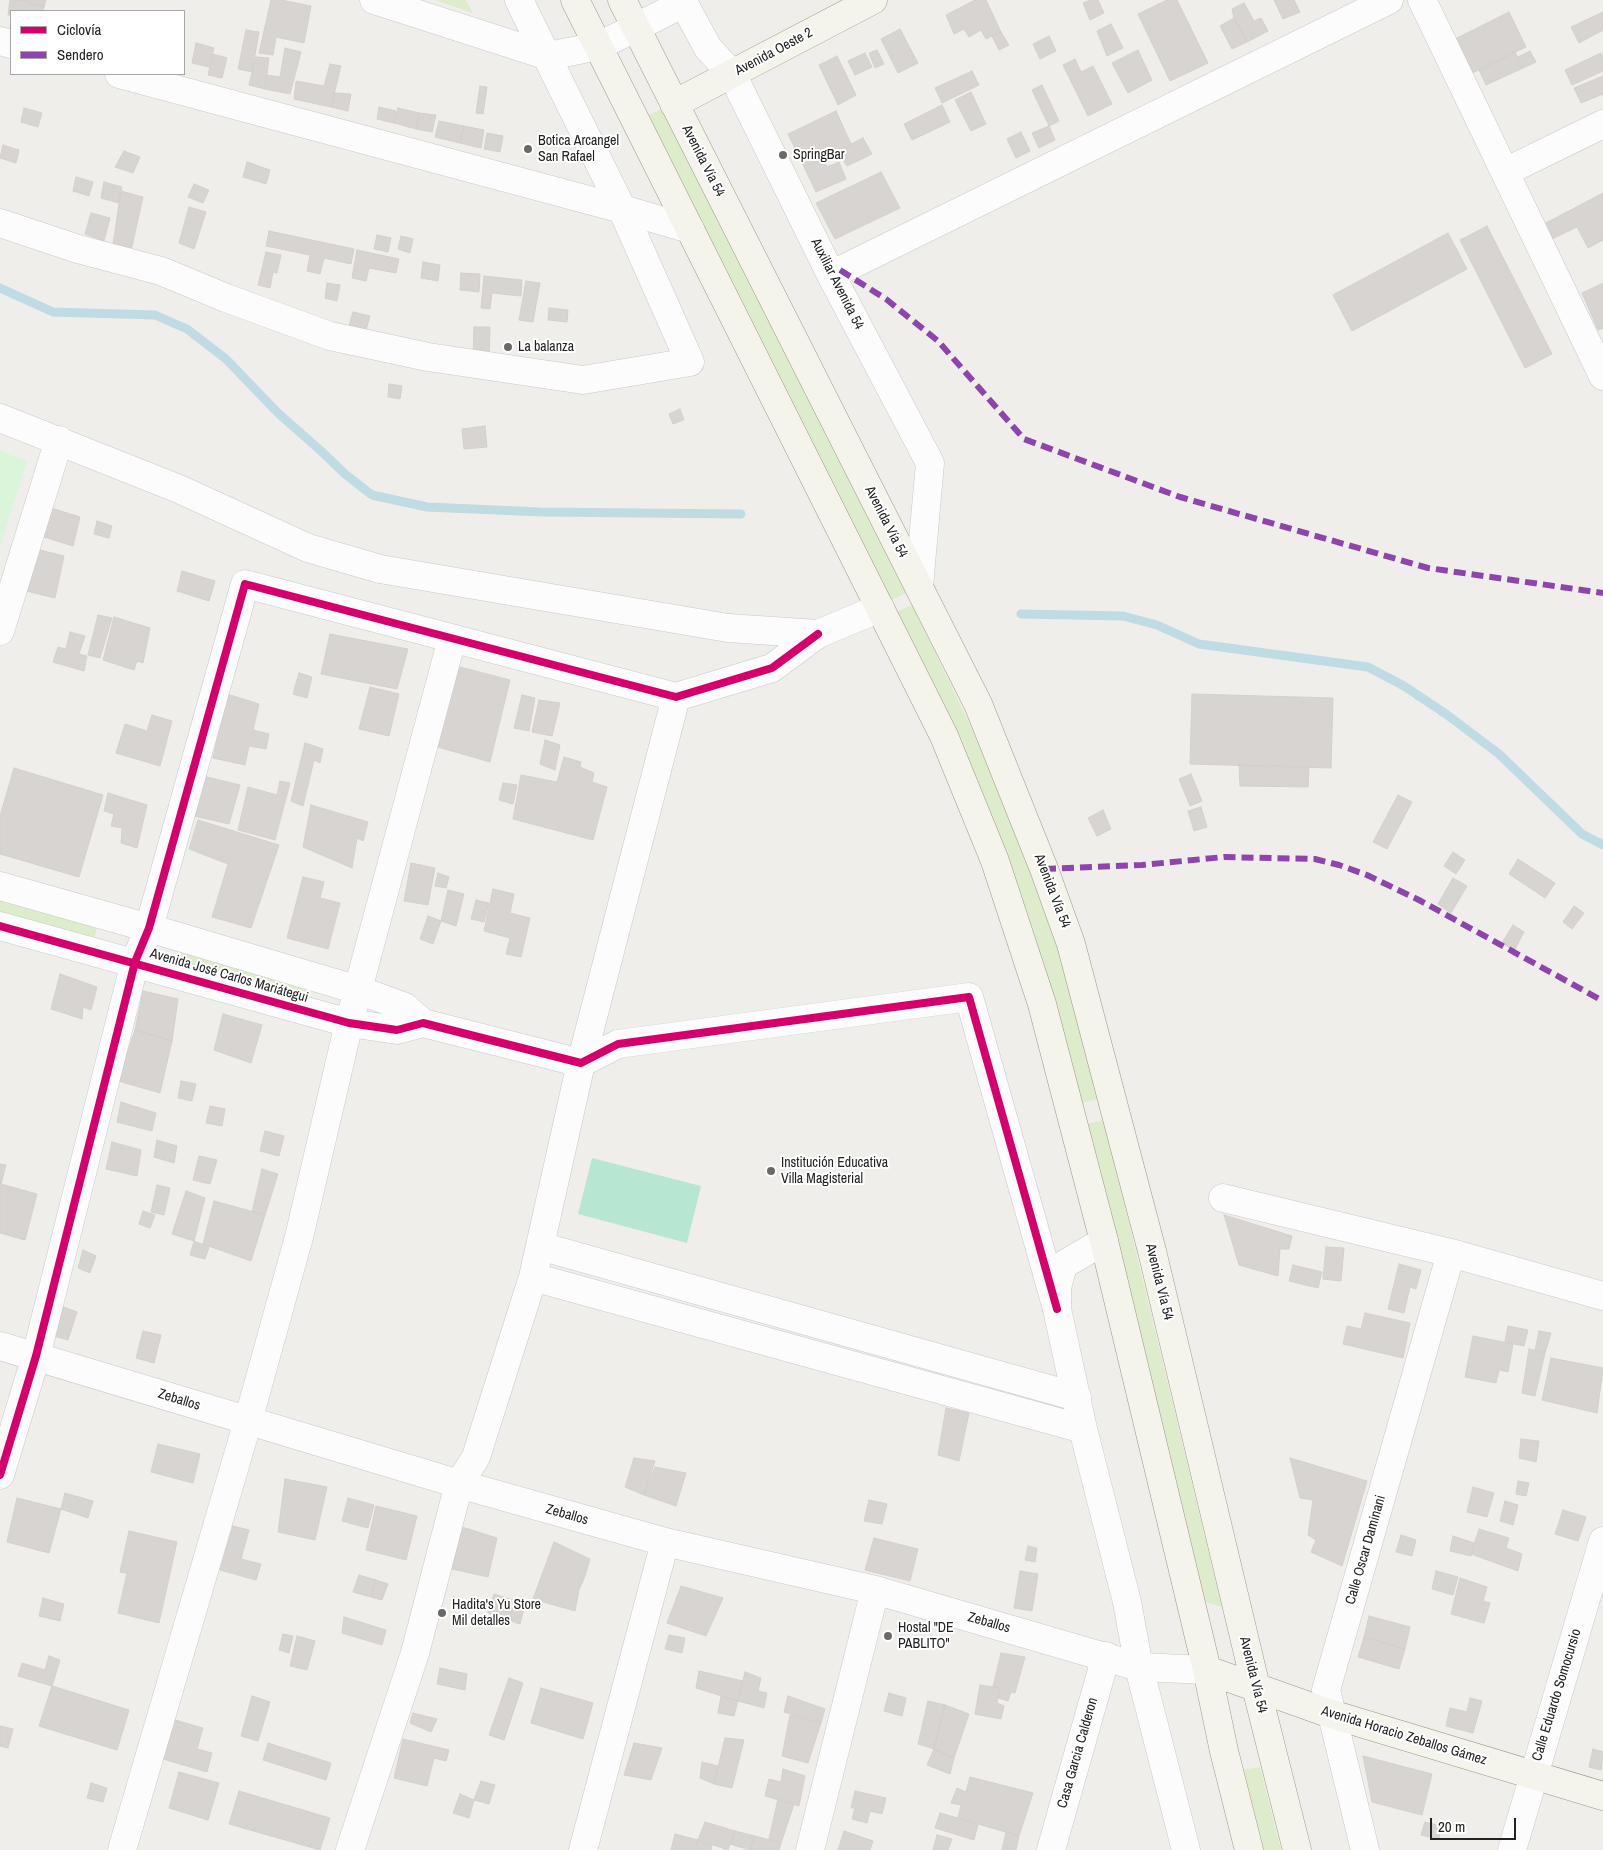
<!DOCTYPE html>
<html>
<head>
<meta charset="utf-8">
<style>
  body { margin:0 }
  #map { position:relative; width:1603px; height:1850px; overflow:hidden; background:#f0eeeb; font-family:"Archivo Narrow",sans-serif }
  canvas { display:block }
  .legend { position:absolute; left:10px; top:10px; width:175px; height:65px; box-sizing:border-box; background:#fff; border:1px solid #a7a7a7; margin:0; padding:6px 9px; list-style:none; font-size:15px; color:#222 }
  .legend li { display:flex; align-items:center; gap:10px; height:25px }
  .legend b { width:25px; border:1px solid #a7a7a7 }
  .scale { position:absolute; left:1430px; top:1818px; width:86px; height:22px; box-sizing:border-box; border:2px solid #222; border-top:0; padding-left:6px; font-size:15px; line-height:18px; white-space:nowrap; color:#222; -webkit-text-stroke:4px #fff; paint-order:stroke }
</style>
</head>
<body>
<div id="map">
<canvas width="1603" height="1850"></canvas>
<ul class="legend">
<li><b style="height:6px;background:#d6006c"></b>Ciclovía</li>
<li><b style="height:6px;background:#8e44ad"></b>Sendero</li>
</ul>
<div class="scale">20 m</div>
</div>
<script>
const ctx = document.querySelector('canvas').getContext('2d');
ctx.lineJoin = 'round';
function fill(path, color) {
  ctx.fillStyle = color;
  ctx.fill(path, 'evenodd');
}
function poly(rows) {
  const path = new Path2D();
  for (const r of rows) {
    path.moveTo(r[0], r[1]);
    for (let i = 2; i < r.length; i += 2) path.lineTo(r[i], r[i + 1]);
  }
  return path;
}
function strokePath(path, color, width, dash) {
  ctx.strokeStyle = color;
  ctx.lineWidth = width;
  ctx.lineCap = dash ? 'butt' : 'round';
  ctx.setLineDash(dash || []);
  ctx.stroke(path);
}
function write(font, color, halo, rows, align = 'center') {
  ctx.font = font + ' "Archivo Narrow",sans-serif';
  ctx.lineWidth = 4;
  ctx.setLineDash([]);
  ctx.textBaseline = 'middle';
  ctx.strokeStyle = halo;
  ctx.fillStyle = color;
  for (const [text, x, y, turn = 0] of rows) {
    ctx.save();
    ctx.translate(x, y);
    ctx.rotate((+turn || 0) * Math.PI / 180);
    ctx.textAlign = isNaN(turn) ? turn : align;
    if (halo) ctx.strokeText(text, 0, 0);
    ctx.fillText(text, 0, 0);
    ctx.restore();
  }
}
const grass = poly([
  [435,0,466,0,473,13],
  [662,109,906,593,891,600,648,115],
  [912,605,972,729,1024,856,1061,958,1098,1099,1081,1103,1044,963,1008,862,896,612],
  [0,900,97,927,94,939,0,913],
  [182,951,312,989,308,1003,178,964],
  [1104,1120,1222,1607,1205,1602,1087,1124],
  [1260,1767,1281,1850,1264,1850,1243,1770]
]);
const park = poly([
  [0,451,27,461,0,547]
]);
const pitch = poly([
  [592,1158,701,1186,687,1243,578,1214]
]);
const stream = poly([
  [0,288,53,312,155,315,187,329,226,359,278,413,321,451,345,474,372,495,427,507,541,512,741,514],
  [1021,614,1123,616,1157,625,1199,644,1368,667,1404,686,1446,714,1499,754,1582,834,1603,845]
]);
const building = poly([
  [10,0,21,0,44,7,43,11,11,11,11,15,8,15,10,0],
  [21,0,46,0,44,7,21,0],
  [271,0,281,0,311,6,304,43,276,37,273,55,259,53,271,0],
  [975,0,986,0,1001,32,986,39,981,30,969,37,964,29,954,34,946,15,975,0],
  [1091,0,1098,0,1104,13,1090,20,1083,3,1091,0],
  [1167,0,1177,0,1208,63,1170,81,1138,14,1167,0],
  [1274,0,1294,0,1300,12,1283,19,1274,0],
  [1244,3,1254,21,1261,18,1268,31,1247,42,1234,18,1232,9,1244,3],
  [1509,12,1526,47,1470,74,1453,40,1509,12],
  [1603,12,1603,30,1579,43,1571,27,1603,12],
  [1234,18,1247,42,1232,49,1220,26,1234,18],
  [1111,24,1123,48,1107,56,1097,31,1111,24],
  [900,29,918,63,898,73,881,39,900,29],
  [246,30,259,32,252,72,238,69,246,30],
  [1001,32,1009,45,999,50,992,36,1001,32],
  [1049,36,1056,51,1040,59,1033,44,1049,36],
  [196,43,214,48,209,67,192,63,196,43],
  [285,48,301,52,290,94,265,89,267,75,280,77,285,48],
  [877,50,884,64,875,68,869,53,877,50],
  [1138,50,1152,80,1128,93,1112,63,1138,50],
  [1530,51,1536,62,1523,68,1518,57,1530,51],
  [1515,52,1523,68,1486,85,1479,70,1515,52],
  [865,53,872,67,855,75,848,61,865,53],
  [1601,53,1603,58,1603,71,1572,85,1565,70,1601,53],
  [213,54,227,58,222,78,208,75,213,54],
  [837,56,856,95,838,105,819,65,837,56],
  [256,57,269,58,265,89,249,85,256,57],
  [1075,59,1081,72,1093,66,1112,104,1088,116,1063,65,1075,59],
  [330,64,341,66,331,107,294,99,296,81,324,86,330,64],
  [972,71,979,85,942,103,935,88,972,71],
  [1603,76,1603,94,1581,103,1574,88,1603,76],
  [1042,85,1059,121,1049,126,1032,90,1042,85],
  [480,86,487,87,483,114,476,113,480,86],
  [971,92,986,124,971,131,955,100,971,92],
  [335,93,351,94,348,111,331,107,335,93],
  [942,105,950,122,912,140,904,124,942,105],
  [379,107,396,111,394,123,377,119,379,107],
  [24,108,42,113,38,127,21,122,24,108],
  [398,108,419,113,416,129,394,123,398,108],
  [836,111,851,144,804,167,788,134,836,111],
  [419,113,436,115,432,132,416,129,419,113],
  [439,121,464,126,460,143,435,137,439,121],
  [464,126,484,130,481,148,460,143,464,126],
  [1049,126,1055,140,1039,148,1032,133,1049,126],
  [1021,132,1030,151,1016,158,1007,139,1021,132],
  [487,133,503,136,500,152,484,149,487,133],
  [863,138,872,154,847,166,837,151,863,138],
  [3,145,19,150,16,163,0,158,3,145],
  [124,151,140,157,133,173,115,167,124,151],
  [823,158,827,167,839,162,846,179,816,192,804,167,823,158],
  [247,162,270,170,266,184,243,177,247,162],
  [881,172,900,208,835,239,816,203,881,172],
  [76,177,93,182,89,196,73,191,76,177],
  [104,182,122,187,119,203,101,198,104,182],
  [194,184,209,190,203,203,188,197,194,184],
  [121,191,143,197,131,251,113,244,121,191],
  [1603,193,1603,240,1588,248,1577,227,1552,239,1544,224,1603,193],
  [189,207,206,212,194,249,179,243,189,207],
  [91,213,110,218,104,241,85,234,91,213],
  [1487,226,1552,354,1525,368,1460,240,1487,226],
  [269,231,354,249,351,264,324,258,320,274,307,271,310,255,266,246,269,231],
  [1448,233,1467,269,1352,331,1333,295,1448,233],
  [377,235,391,238,388,252,374,249,377,235],
  [401,236,413,239,410,253,398,249,401,236],
  [357,250,399,259,396,273,369,268,366,281,352,278,357,250],
  [266,252,281,255,277,273,273,272,270,288,258,285,266,252],
  [423,262,440,265,438,281,421,278,423,262],
  [461,273,480,274,479,292,460,290,461,273],
  [484,276,522,280,521,296,492,293,490,309,481,308,484,276],
  [526,281,540,283,533,322,519,320,526,281],
  [327,283,340,285,337,301,325,298,327,283],
  [1603,283,1603,328,1598,330,1582,293,1603,283],
  [549,308,568,310,567,322,548,320,549,308],
  [353,312,370,316,366,330,349,326,353,312],
  [474,327,490,327,489,358,473,358,474,327],
  [389,384,402,386,400,399,388,397,389,384],
  [680,409,684,420,673,424,669,414,680,409],
  [485,426,487,447,464,449,462,429,485,426],
  [51,508,80,517,73,546,44,537,51,508],
  [97,521,112,526,109,538,94,534,97,521],
  [36,549,64,556,55,598,26,591,36,549],
  [182,571,215,581,209,601,177,591,182,571],
  [98,615,112,618,100,658,88,655,98,615],
  [114,617,150,628,143,663,137,661,134,670,103,660,114,617],
  [70,632,85,636,79,654,87,656,84,671,53,662,58,647,66,649,70,632],
  [330,634,408,649,397,689,321,674,330,634],
  [456,666,510,680,490,762,438,747,441,735,434,734,456,666],
  [299,673,312,677,307,698,293,694,299,673],
  [370,687,399,694,389,736,359,729,370,687],
  [227,694,259,704,253,730,269,734,266,749,249,746,245,765,213,758,227,694],
  [1192,694,1333,698,1331,768,1190,764,1192,694],
  [522,695,535,698,529,731,514,728,522,695],
  [539,700,560,703,552,736,532,732,539,700],
  [152,715,172,721,160,766,116,753,125,724,147,731,152,715],
  [545,740,560,745,555,770,540,764,545,740],
  [305,743,323,749,320,763,314,760,303,806,291,801,305,743],
  [564,757,581,762,580,767,594,773,592,782,607,787,593,840,513,819,521,775,557,782,564,757],
  [1239,765,1309,767,1308,787,1240,786,1239,765],
  [14,768,103,795,79,877,0,854,0,816,14,768],
  [1191,774,1202,801,1190,806,1179,779,1191,774],
  [203,776,240,785,229,824,194,816,203,776],
  [280,781,290,783,275,840,238,830,248,787,277,795,280,781],
  [503,783,517,785,513,804,499,800,503,783],
  [108,793,147,805,137,848,121,843,122,828,111,826,114,814,104,811,108,793],
  [1398,795,1412,802,1387,849,1373,842,1398,795],
  [311,805,368,822,363,841,357,838,352,868,303,847,311,805],
  [1201,807,1207,827,1194,831,1188,811,1201,807],
  [1103,810,1111,829,1097,836,1088,818,1103,810],
  [198,820,279,845,251,928,212,917,228,864,189,849,198,820],
  [1453,852,1465,860,1456,874,1444,866,1453,852],
  [1518,859,1555,883,1545,898,1509,874,1518,859],
  [411,863,435,868,428,905,404,901,411,863],
  [438,873,449,877,446,888,435,886,438,873],
  [303,877,324,882,320,898,340,903,328,949,287,938,303,877],
  [1453,878,1467,886,1451,913,1438,904,1453,878],
  [493,889,514,894,510,913,530,918,521,957,506,954,510,938,484,931,493,889],
  [448,890,464,894,456,926,441,921,448,890],
  [476,900,489,903,484,922,471,919,476,900],
  [1574,906,1584,913,1572,929,1563,922,1574,906],
  [428,916,441,921,433,944,420,939,428,916],
  [1513,925,1524,932,1514,951,1502,943,1513,925],
  [60,974,97,987,91,1010,83,1007,82,1019,51,1009,60,974],
  [143,991,178,999,172,1041,135,1030,143,991],
  [223,1014,262,1025,251,1063,214,1050,223,1014],
  [135,1030,172,1041,160,1093,118,1081,135,1030],
  [181,1081,196,1084,192,1101,178,1098,181,1081],
  [121,1102,156,1113,152,1131,117,1122,121,1102],
  [210,1106,225,1109,222,1126,206,1123,210,1106],
  [265,1131,284,1136,279,1156,260,1151,265,1131],
  [157,1140,177,1146,174,1163,154,1157,157,1140],
  [112,1142,141,1150,137,1176,106,1169,112,1142],
  [199,1156,217,1160,210,1184,193,1180,199,1156],
  [0,1164,6,1165,1,1184,37,1194,25,1240,0,1233,0,1164],
  [262,1169,278,1174,265,1215,252,1212,262,1169],
  [157,1185,170,1188,164,1215,151,1212,157,1185],
  [186,1191,205,1198,194,1241,172,1234,186,1191],
  [214,1201,265,1215,251,1261,203,1244,214,1201],
  [143,1211,155,1215,150,1228,139,1224,143,1211],
  [1224,1215,1292,1236,1289,1249,1280,1249,1278,1276,1239,1265,1224,1215],
  [194,1241,209,1247,205,1259,190,1255,194,1241],
  [1326,1247,1344,1248,1341,1281,1323,1279,1326,1247],
  [83,1250,96,1256,90,1273,78,1268,83,1250],
  [1399,1264,1421,1270,1416,1289,1410,1287,1404,1313,1388,1309,1399,1264],
  [1293,1265,1322,1272,1318,1288,1289,1281,1293,1265],
  [63,1307,77,1312,68,1340,54,1336,63,1307],
  [1365,1313,1410,1323,1403,1358,1343,1344,1347,1326,1361,1329,1365,1313],
  [1508,1326,1528,1330,1524,1346,1505,1342,1508,1326],
  [143,1331,161,1335,154,1363,136,1358,143,1331],
  [1539,1331,1551,1333,1545,1353,1535,1351,1539,1331],
  [1473,1336,1513,1344,1508,1372,1499,1370,1496,1383,1465,1377,1473,1336],
  [1529,1349,1545,1353,1535,1396,1522,1393,1529,1349],
  [1551,1358,1603,1368,1597,1413,1542,1400,1551,1358],
  [946,1408,969,1413,959,1461,938,1455,946,1408],
  [1521,1439,1539,1441,1536,1462,1519,1458,1521,1439],
  [158,1444,200,1454,193,1483,151,1472,158,1444],
  [634,1458,655,1461,644,1495,625,1487,634,1458],
  [1290,1458,1367,1481,1342,1566,1311,1552,1316,1540,1308,1535,1313,1500,1300,1498,1290,1458],
  [655,1467,686,1473,676,1506,644,1495,655,1467],
  [285,1479,327,1487,315,1540,278,1532,285,1479],
  [1518,1481,1529,1483,1526,1496,1516,1494,1518,1481],
  [1473,1487,1494,1493,1487,1517,1467,1512,1473,1487],
  [65,1493,93,1501,88,1518,61,1509,65,1493],
  [17,1498,61,1509,49,1553,7,1542,17,1498],
  [348,1498,374,1505,368,1528,342,1521,348,1498],
  [869,1500,887,1504,882,1524,864,1521,869,1500],
  [1505,1501,1518,1505,1513,1525,1500,1521,1505,1501],
  [376,1506,417,1516,406,1560,366,1550,376,1506],
  [1563,1510,1586,1517,1578,1541,1555,1534,1563,1510],
  [233,1526,249,1530,241,1559,261,1564,256,1580,220,1570,233,1526],
  [462,1527,497,1538,488,1577,452,1569,462,1527],
  [1479,1529,1509,1538,1506,1548,1522,1554,1518,1571,1471,1554,1479,1529],
  [129,1531,177,1542,159,1623,118,1613,127,1573,120,1572,129,1531],
  [1401,1535,1416,1540,1412,1556,1396,1552,1401,1535],
  [1453,1536,1474,1543,1471,1556,1450,1551,1453,1536],
  [874,1538,918,1549,910,1581,865,1570,874,1538],
  [554,1542,590,1559,585,1576,579,1590,575,1611,533,1599,554,1542],
  [1028,1546,1037,1548,1035,1562,1025,1560,1028,1546],
  [1020,1571,1038,1574,1032,1611,1014,1608,1020,1571],
  [1436,1571,1458,1577,1453,1595,1432,1589,1436,1571],
  [359,1575,376,1580,371,1597,353,1592,359,1575],
  [1460,1578,1487,1587,1483,1601,1490,1603,1484,1623,1451,1614,1460,1578],
  [376,1580,388,1584,382,1600,371,1597,376,1580],
  [681,1586,723,1598,706,1636,667,1623,681,1586],
  [494,1594,525,1604,520,1624,488,1613,494,1594],
  [43,1598,64,1604,60,1621,39,1616,43,1598],
  [1369,1616,1410,1627,1405,1649,1364,1637,1369,1616],
  [344,1617,386,1630,382,1645,342,1633,344,1617],
  [283,1634,293,1636,289,1653,279,1650,283,1634],
  [669,1635,685,1638,682,1653,665,1649,669,1635],
  [297,1636,315,1641,307,1670,290,1666,297,1636],
  [1364,1637,1405,1649,1399,1669,1358,1657,1364,1637],
  [1001,1653,1025,1657,1015,1693,1011,1692,1008,1701,998,1698,999,1688,993,1687,1001,1653],
  [49,1656,60,1660,52,1686,18,1676,22,1663,45,1670,49,1656],
  [440,1668,467,1674,465,1690,437,1684,440,1668],
  [699,1671,743,1681,738,1701,696,1688,699,1671],
  [745,1672,761,1678,758,1691,767,1693,764,1708,738,1701,745,1672],
  [509,1678,523,1683,504,1740,489,1735,509,1678],
  [980,1685,999,1688,997,1703,1004,1706,1001,1719,975,1714,980,1685],
  [52,1686,129,1710,117,1750,39,1726,52,1686],
  [541,1688,593,1703,583,1739,531,1723,541,1688],
  [889,1693,906,1698,902,1716,884,1711,889,1693],
  [252,1696,270,1702,258,1741,241,1736,252,1696],
  [721,1696,738,1701,734,1716,718,1713,721,1696],
  [788,1696,825,1709,821,1723,784,1712,788,1696],
  [1470,1698,1482,1701,1473,1733,1446,1726,1450,1708,1467,1712,1470,1698],
  [928,1701,945,1705,934,1749,918,1744,928,1701],
  [945,1705,969,1714,954,1758,934,1749,945,1705],
  [413,1713,437,1719,431,1732,410,1723,413,1713],
  [790,1715,821,1723,808,1763,782,1756,790,1715],
  [175,1720,203,1728,197,1749,212,1753,207,1772,163,1759,175,1720],
  [0,1726,13,1729,8,1748,0,1746,0,1726],
  [725,1738,744,1740,732,1788,714,1784,725,1738],
  [403,1739,449,1750,446,1761,434,1758,427,1786,394,1778,403,1739],
  [268,1743,331,1763,326,1780,263,1760,268,1743],
  [634,1743,662,1748,651,1780,624,1775,634,1743],
  [934,1749,954,1758,950,1774,927,1765,934,1749],
  [1593,1749,1603,1752,1601,1770,1589,1767,1593,1749],
  [1363,1756,1432,1774,1422,1815,1372,1802,1363,1756],
  [702,1762,718,1766,714,1784,700,1778,702,1762],
  [783,1769,805,1776,799,1806,765,1796,769,1779,781,1782,783,1769],
  [179,1772,219,1783,208,1820,169,1808,179,1772],
  [970,1777,1033,1793,1019,1836,958,1818,961,1805,951,1803,957,1788,966,1792,970,1777],
  [481,1781,495,1785,489,1804,474,1800,481,1781],
  [91,1783,107,1788,103,1802,87,1798,91,1783],
  [239,1791,330,1818,320,1850,229,1824,239,1791],
  [855,1791,886,1798,882,1814,870,1811,867,1823,852,1819,855,1808,851,1808,855,1791],
  [460,1794,474,1800,469,1818,453,1813,460,1794],
  [778,1799,794,1804,781,1843,769,1839,778,1799],
  [940,1813,978,1824,974,1840,935,1828,940,1813],
  [705,1822,735,1831,728,1850,698,1840,705,1822],
  [1425,1822,1441,1826,1439,1839,1421,1835,1425,1822],
  [735,1831,755,1836,750,1850,730,1844,735,1831],
  [844,1831,873,1841,870,1850,838,1850,844,1831],
  [1006,1832,1019,1836,1016,1850,1002,1850,1006,1832],
  [675,1834,698,1840,695,1850,671,1850,675,1834],
  [937,1835,952,1839,948,1850,933,1850,937,1835],
  [755,1836,781,1843,779,1850,750,1850,755,1836],
  [698,1840,712,1846,711,1850,695,1850,698,1840]
]);
const street = poly([
  [374,0,548,56,599,46,684,3],
  [682,0,708,48,732,74,831,275,930,463,919,586],
  [1422,0,1603,376],
  [0,41,11,44],
  [119,74,622,209,690,229],
  [1505,172,1603,124],
  [0,223,78,249,161,271,226,298,330,336,428,357,583,380,690,362,622,209,519,0],
  [831,275,1389,0],
  [0,418,179,489,308,548,380,569,728,628,818,634,880,608],
  [0,631,59,440],
  [0,886,149,928,358,990,405,1007,423,1023],
  [0,926,349,1023,397,1030,423,1023,581,1063,618,1044,969,997,1057,1309],
  [1223,1198,1451,1253,1603,1296],
  [1104,1241,1063,1265,1057,1288,1057,1309,1083,1429,1127,1602,1139,1667,1186,1850],
  [540,1246,1077,1397],
  [533,1277,1083,1429],
  [0,1346,459,1484,665,1542,875,1590,1139,1667,1207,1670],
  [0,1475,36,1356,135,962,149,928,245,584,676,697,772,668,818,634],
  [122,1850,248,1421,299,1237,349,1023,452,639],
  [350,1850,415,1653,459,1484,476,1457,533,1277,581,1063,676,697],
  [583,1850,665,1542],
  [810,1850,875,1590],
  [1051,1850,1106,1656],
  [1365,1850,1326,1690,1451,1253],
  [1512,1850,1603,1541]
]);
const secondary = poly([
  [575,0,944,736,995,861,1042,1004,1104,1241,1207,1670,1224,1751,1249,1850],
  [622,0,978,704,1044,869,1071,944,1152,1251,1256,1687,1297,1850],
  [674,104,873,0],
  [1207,1670,1331,1714,1603,1796]
]);
const quiet = poly([
  [840,270,886,299,938,341,1024,439,1180,497,1428,568,1603,593],
  [1044,869,1142,865,1224,857,1315,859,1339,865,1367,875,1419,900,1603,1001]
]);
const cycleway = poly([
  [0,926,349,1023,397,1030,423,1023,581,1063,618,1044,969,997,1057,1309],
  [0,1475,36,1356,135,962,149,928,245,584,676,697,772,668,818,634]
]);
const markers = [
  [528,149,5,"#6a6968"],
  [783,155,5,"#6a6968"],
  [508,347,5,"#6a6968"],
  [771,1171,5,"#6a6968"],
  [442,1613,5,"#6a6968"],
  [888,1636,5,"#6a6968"]
];
const streetNames = [
  ["Avenida Oeste 2",774,52,-28],
  ["Avenida Vía 54",703,161,63],
  ["Auxiliar Avenida 54",837,284,63],
  ["Avenida Vía 54",886,522,63],
  ["Avenida Vía 54",1052,891,69],
  ["Avenida José Carlos Mariátegui",229,976,16],
  ["Avenida Vía 54",1159,1282,76],
  ["Zeballos",179,1400,17],
  ["Zeballos",567,1515,16],
  ["Calle Oscar Daminani",1366,1550,-74],
  ["Zeballos",989,1623,16],
  ["Avenida Vía 54",1253,1675,76],
  ["Calle Eduardo Somocursio",1557,1695,-73],
  ["Avenida Horacio Zeballos Gámez",1404,1736,17],
  ["Casa Garcia Calderon",1078,1753,-74]
];
const poiNames = [
  ["Botica Arcangel",538,141],
  ["San Rafael",538,157],
  ["SpringBar",793,155],
  ["La balanza",518,347],
  ["Institución Educativa",781,1163],
  ["Villa Magisterial",781,1179],
  ["Hadita's Yu Store",452,1605],
  ["Mil detalles",452,1621],
  ["Hostal \"DE",898,1628],
  ["PABLITO\"",898,1644]
];
fill(grass, '#ddeccb');
fill(park, '#daf5da');
fill(pitch, '#b7e6d2');
strokePath(stream, '#bfdbe3', 9);
fill(building, '#d7d4d2');
strokePath(building, '#d3d0cc', 1);
strokePath(street, '#c9c8c7', 29);
strokePath(secondary, '#999a82', 29);
strokePath(street, '#fdfcfc', 28);
strokePath(secondary, '#f4f4ed', 28);
strokePath(quiet, '#8e44ad', 6, [12, 6]);
strokePath(cycleway, '#d6006c', 8);
for (const [x, y, r, color] of markers) {
  const dot = new Path2D();
  dot.arc(x, y, r, 0, 2 * Math.PI);
  ctx.fillStyle = color;
  ctx.fill(dot);
  strokePath(dot, '#fff', 2);
}
write('14px', '#222', '#fff', streetNames);
write('14px', '#222', '#fff', poiNames, 'left');
</script>
</body>
</html>
